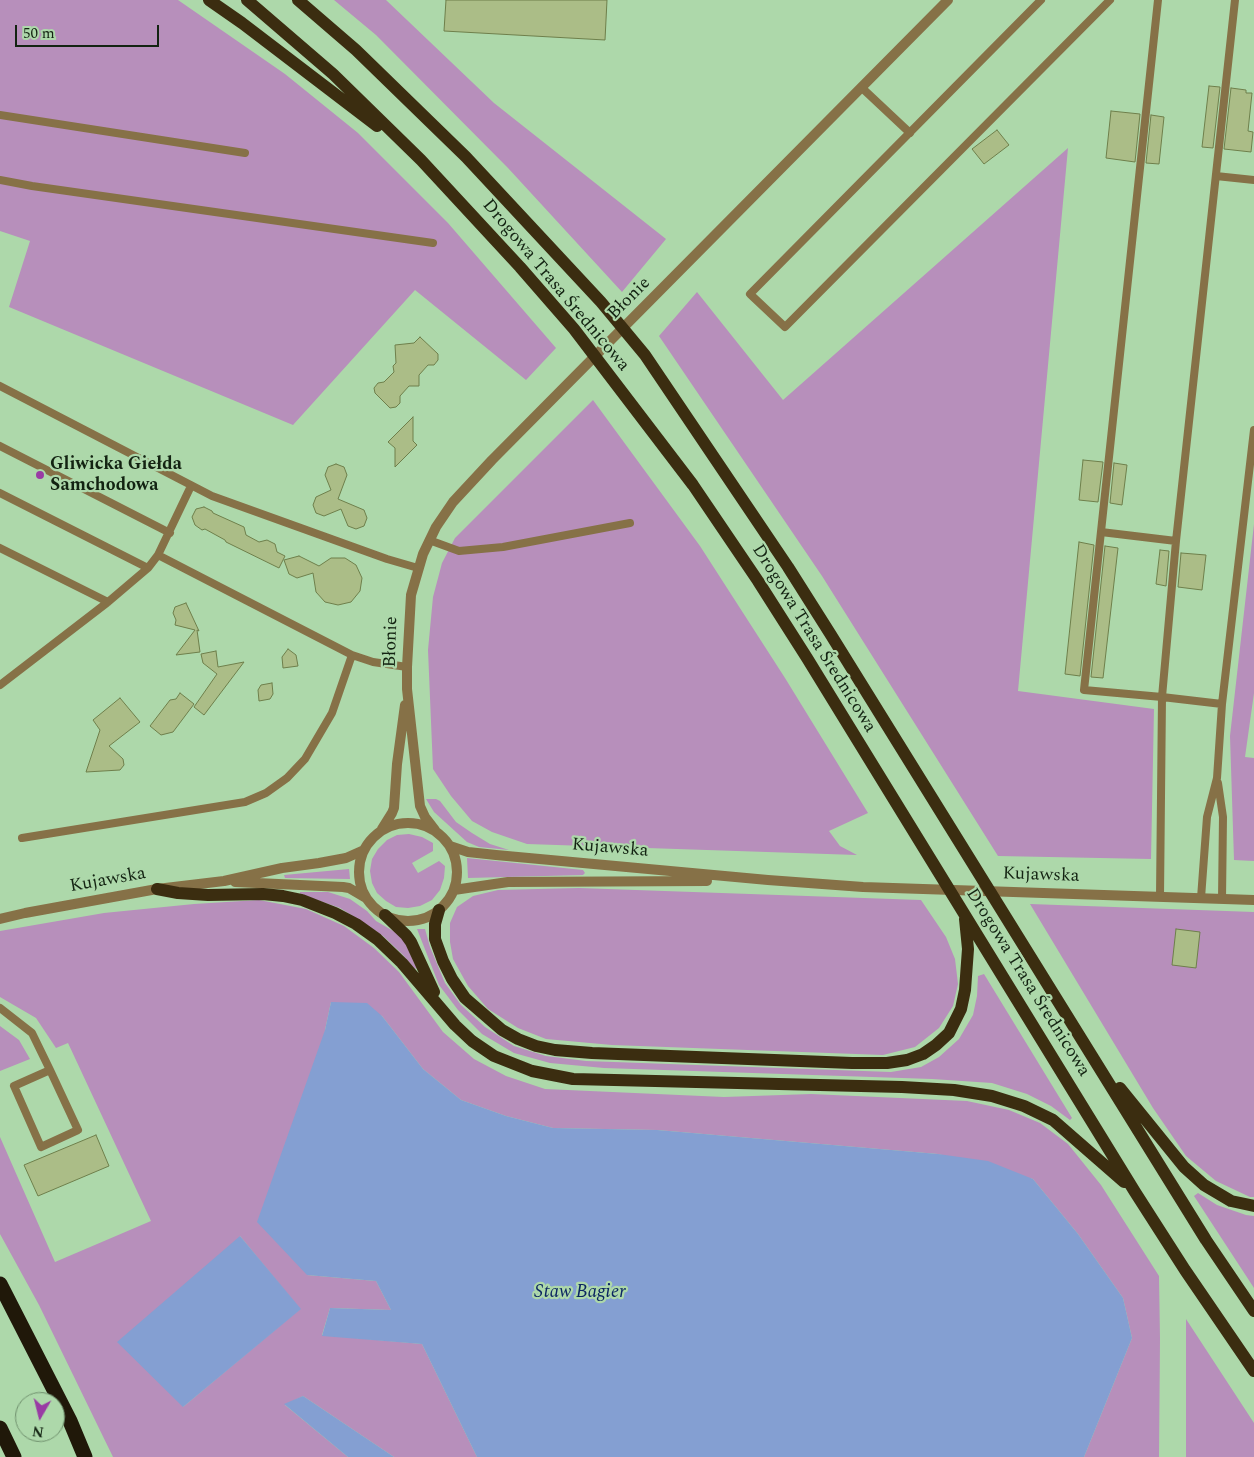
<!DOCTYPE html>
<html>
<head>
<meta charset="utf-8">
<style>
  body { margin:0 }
  #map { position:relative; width:1254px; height:1457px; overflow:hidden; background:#add8aa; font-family:Spectral,serif }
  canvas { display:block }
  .north { position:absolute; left:15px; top:1392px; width:50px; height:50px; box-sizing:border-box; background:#add8aa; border:1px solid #6f906d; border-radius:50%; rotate:188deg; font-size:14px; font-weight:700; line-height:20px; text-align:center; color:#132312 }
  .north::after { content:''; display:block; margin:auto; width:18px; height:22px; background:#993ba4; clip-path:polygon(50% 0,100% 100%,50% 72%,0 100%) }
  .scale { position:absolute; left:15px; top:25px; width:144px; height:22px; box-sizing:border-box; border:2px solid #132312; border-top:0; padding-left:6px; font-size:15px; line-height:18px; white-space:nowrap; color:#132312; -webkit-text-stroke:4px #add8aa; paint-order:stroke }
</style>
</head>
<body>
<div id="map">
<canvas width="1254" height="1457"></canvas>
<div class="north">N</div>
<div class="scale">50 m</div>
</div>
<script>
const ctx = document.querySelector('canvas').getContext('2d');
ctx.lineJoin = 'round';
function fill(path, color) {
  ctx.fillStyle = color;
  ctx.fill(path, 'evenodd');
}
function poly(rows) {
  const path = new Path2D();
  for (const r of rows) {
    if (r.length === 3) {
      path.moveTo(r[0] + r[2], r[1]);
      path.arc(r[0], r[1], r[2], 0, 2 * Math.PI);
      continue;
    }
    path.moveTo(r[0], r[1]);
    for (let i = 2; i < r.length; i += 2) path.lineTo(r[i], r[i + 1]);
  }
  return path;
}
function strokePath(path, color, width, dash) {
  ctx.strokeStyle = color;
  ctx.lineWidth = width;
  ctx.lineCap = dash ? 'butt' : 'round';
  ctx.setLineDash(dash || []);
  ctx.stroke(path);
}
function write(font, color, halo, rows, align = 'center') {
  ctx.font = font + ' Spectral,serif';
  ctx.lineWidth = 4.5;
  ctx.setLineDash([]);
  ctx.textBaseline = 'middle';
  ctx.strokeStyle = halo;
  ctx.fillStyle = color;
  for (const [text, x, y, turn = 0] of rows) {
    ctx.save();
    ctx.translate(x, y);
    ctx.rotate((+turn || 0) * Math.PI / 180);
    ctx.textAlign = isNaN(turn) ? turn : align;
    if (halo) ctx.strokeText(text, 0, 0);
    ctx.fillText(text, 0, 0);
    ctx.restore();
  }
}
const green = poly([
  [0,0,178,0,285,74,358,133,448,223,556,348,526,380,415,290,293,425,9,307,30,241,0,231],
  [334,0,386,0,494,103,666,239,622,292,508,168,376,35],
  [1068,148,1018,691,1154,709,1151,859,998,856,822,576,659,336,697,292,783,400],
  [593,400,700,546,785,678,868,813,829,831,840,846,857,855,527,844,492,832,472,821,451,796,433,769,428,650,433,597,442,563,455,538],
  [1254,524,1254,693,1245,757,1254,758,1254,861,1234,860,1230,736],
  [426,799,436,799,440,801,456,822,472,833,490,844,509,850,479,847,467,842,434,812],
  [409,834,422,837,433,843,433,851,412,863,418,873,439,861,445,866,444,878,440,890,432,900,420,906,408,908,396,907,386,901,377,893,372,883,370,871,372,859,378,849,387,840,397,835],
  [467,858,583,870,585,873,583,875,468,878],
  [349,869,350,879,285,878,284,875],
  [579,888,921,900,946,937,955,959,958,984,953,1006,939,1028,915,1047,883,1055,612,1045,546,1039,518,1028,488,1009,468,986,453,959,450,942,450,923,457,907,473,896,498,890],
  [300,892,328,892,350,899,367,911,376,921,402,936,417,969,414,968,403,955,383,936,361,921,340,908,300,894],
  [259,900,306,909,344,926,374,948,399,972,443,1032,474,1059,506,1076,545,1089,724,1097,811,1094,967,1101,1009,1110,1040,1123,1068,1144,1101,1185,1159,1276,1160,1339,1159,1457,1084,1457,1132,1338,1123,1298,1078,1234,1033,1179,938,1154,657,1130,553,1128,506,1116,461,1100,423,1069,382,1016,331,1002,325,1030,307,1275,376,1281,391,1310,330,1308,322,1335,422,1344,477,1457,394,1457,303,1396,285,1405,348,1457,113,1457,39,1305,0,1234,0,1137,55,1262,151,1221,68,1043,56,1048,36,1018,0,997,0,931,104,913,194,904],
  [240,1236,300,1309,183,1407],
  [1030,904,1254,912,1254,1197,1250,1197,1216,1181,1186,1156,1153,1108],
  [417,929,425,929,430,947,445,983,461,1005,485,1027,514,1046,546,1056,586,1061,891,1072,921,1067,939,1057,959,1039,973,1015,977,996,978,976,984,974,1072,1118,1070,1120,1051,1106,1027,1094,992,1083,932,1079,604,1068,550,1063,514,1053,482,1034,458,1010,439,985],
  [0,1026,19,1040,30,1059,0,1071],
  [1198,1193,1217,1205,1246,1215,1254,1216,1254,1288,1194,1196],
  [1186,1319,1254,1423,1254,1457,1186,1457]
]);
const water = poly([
  [331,1002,367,1003,382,1016,423,1069,461,1100,506,1116,553,1128,657,1130,938,1154,988,1161,1033,1179,1078,1234,1123,1298,1132,1338,1084,1457,477,1457,422,1344,322,1336,330,1308,391,1310,376,1281,307,1275,257,1222,325,1030],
  [240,1236,301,1309,183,1407,117,1342],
  [303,1396,394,1457,348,1457,284,1404]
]);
const building = poly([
  [446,0,607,0,605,40,444,31,446,0],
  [1209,86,1220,87,1213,148,1202,147,1209,86],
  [1231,88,1246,90,1246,93,1252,93,1248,131,1253,132,1251,152,1224,149,1231,88],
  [1111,111,1140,114,1135,162,1106,158,1111,111],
  [1151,115,1164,117,1159,164,1146,163,1151,115],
  [997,130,1009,145,984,164,972,149,997,130],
  [420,337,438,354,438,360,434,365,428,365,419,375,419,386,409,386,400,396,400,403,396,407,390,408,375,393,374,388,378,383,384,382,394,372,393,366,396,363,395,345,414,343,420,337],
  [413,417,413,441,417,445,395,467,395,448,388,442,413,417],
  [1083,460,1103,462,1098,502,1079,500,1083,460],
  [1114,463,1127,465,1122,505,1110,503,1114,463],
  [336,464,344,467,347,475,338,499,364,510,367,518,364,526,356,529,348,526,341,509,324,516,316,513,313,505,316,497,331,490,325,475,328,467,336,464],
  [204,507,212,511,213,513,244,527,246,535,259,542,267,540,275,544,277,552,285,556,279,568,226,542,225,540,205,529,202,530,195,525,192,517,196,509,204,507],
  [1079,542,1094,545,1080,676,1065,674,1079,542],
  [1105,546,1118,548,1103,678,1091,677,1105,546],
  [1160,550,1169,551,1166,586,1156,584,1160,550],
  [1181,553,1206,555,1202,590,1178,587,1181,553],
  [299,556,319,566,331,558,345,558,356,565,362,578,360,591,351,602,338,605,325,602,316,592,313,573,297,578,289,574,284,560,299,556],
  [186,603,199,631,197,630,200,652,176,655,195,630,175,625,176,620,173,613,175,607,186,603],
  [288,649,296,655,298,666,283,668,282,657,288,649],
  [216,651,218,667,244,662,204,715,194,707,217,674,203,663,201,654,216,651],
  [272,683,273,694,270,699,259,701,258,690,261,685,272,683],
  [180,693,194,704,173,732,161,735,150,726,170,700,176,699,180,693],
  [120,698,140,722,109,746,123,759,124,765,120,770,86,772,100,730,93,720,120,698],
  [1176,929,1200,932,1196,968,1172,965,1176,929],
  [96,1135,109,1166,38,1196,24,1165,96,1135]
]);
const service = poly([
  [1041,0,750,294,785,327,1110,0],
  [1158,0,1084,690,1162,697,1222,704,1217,778,1207,817,1201,898],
  [861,87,910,133],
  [0,115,245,153],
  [1216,176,1254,180],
  [0,180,32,186,433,243],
  [0,386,212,496,387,559,418,568],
  [0,446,170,533],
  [0,493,148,568],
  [1101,532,1176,541],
  [429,540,459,551,503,547,630,523],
  [0,548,108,602],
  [158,555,352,655,373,662,407,667],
  [0,685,108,602,148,568,158,555,191,486],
  [1222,704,1254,430],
  [1218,783,1223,817,1222,899],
  [22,838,245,802,266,793,287,778,305,759,332,713,352,655],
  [1160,896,1162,697,1176,541,1235,0],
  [0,1008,32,1033,50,1070,78,1130,41,1147,14,1086,50,1070]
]);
const tertiary = poly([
  [408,872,49],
  [382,829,392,813,394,808,397,764,405,705],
  [435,830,425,817,420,806,407,689,407,667,411,595,423,554,436,527,453,502,492,460,948,0],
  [450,846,468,852,496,855,768,880,863,887,1254,900],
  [235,882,343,887,349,888,366,898],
  [454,890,508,882,707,881],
  [0,919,25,913,157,889,224,881,282,868,319,863,346,858,364,850]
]);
const primary = poly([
  [209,0,242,23,377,126],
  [247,0,333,74,421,160,520,267,574,329,693,485,758,581,807,658,1135,1192,1185,1270,1254,1371],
  [298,0,356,50,466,157,601,302,645,355,788,567,831,635,1206,1240,1254,1311],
  [157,889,178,893,208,895,263,894,283,896,302,900,335,913,356,924,377,939,402,963,455,1025,472,1041,494,1056,532,1071,573,1079,902,1087,954,1090,992,1096,1024,1106,1053,1120,1124,1182],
  [439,910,435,924,435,939,443,961,452,979,465,998,502,1030,518,1039,536,1046,555,1050,592,1053,852,1063,887,1063,907,1060,923,1054,936,1045,949,1033,961,1009,965,990,968,949,965,919],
  [385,915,406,935,411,942,434,992],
  [1120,1088,1184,1167,1204,1185,1231,1201,1254,1206]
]);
const motorway = poly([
  [0,1284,70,1421,85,1457],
  [0,1428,14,1457]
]);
const markers = [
  [40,475,5,"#993ba4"]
];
const streetNames = [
  ["Drogowa Trasa Średnicowa",555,286,50],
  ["Błonie",630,299,-45],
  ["Drogowa Trasa Średnicowa",813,639,58],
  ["Błonie",392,642,-88],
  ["Kujawska",610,849,5],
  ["Kujawska",1041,876,2],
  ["Kujawska",108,881,-10],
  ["Drogowa Trasa Średnicowa",1027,983,58]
];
const poiNames = [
  ["Gliwicka Giełda",50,465],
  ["Samchodowa",50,486]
];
const waterNames = [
  ["Staw Bagier",580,1293]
];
fill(green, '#b78fbb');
fill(water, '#849fd2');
fill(building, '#abbd87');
strokePath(building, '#6e7f4b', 1);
strokePath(service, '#867147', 8);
strokePath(tertiary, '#867147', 10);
strokePath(primary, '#3b2d10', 12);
strokePath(motorway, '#201809', 15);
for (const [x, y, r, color] of markers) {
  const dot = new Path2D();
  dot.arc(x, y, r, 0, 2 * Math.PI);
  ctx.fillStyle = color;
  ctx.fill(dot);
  strokePath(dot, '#add8aa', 2);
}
write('18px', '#132312', '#add8aa', streetNames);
write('bold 18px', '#132312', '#add8aa', poiNames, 'left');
write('italic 19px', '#0b2561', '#add8aa', waterNames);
</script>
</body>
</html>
